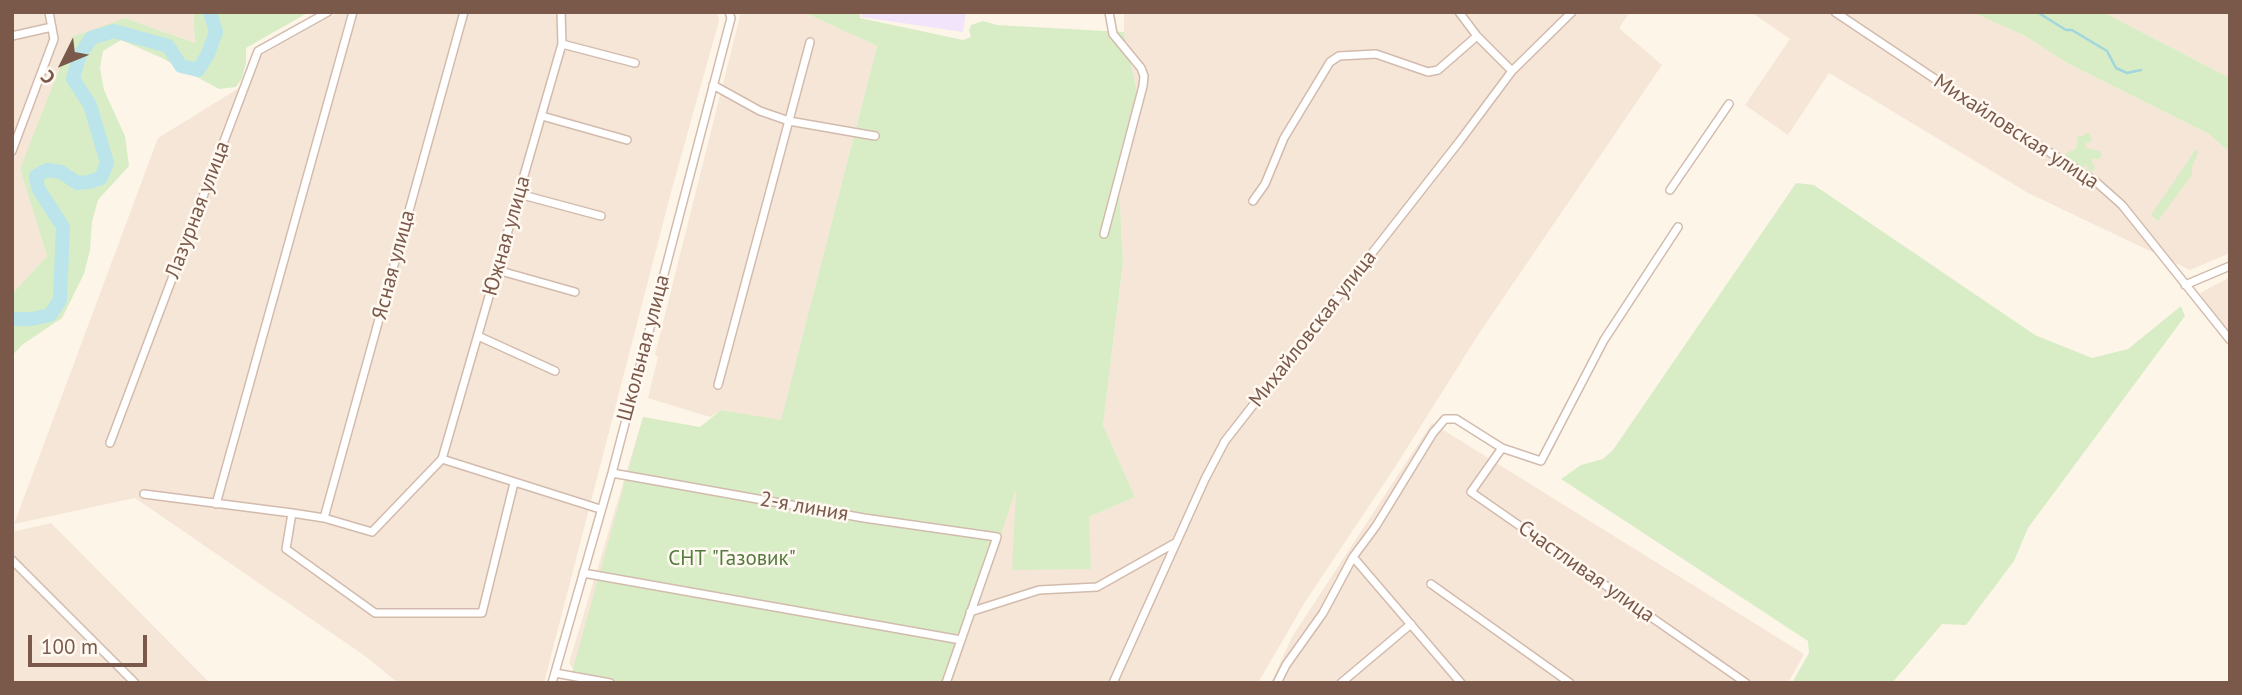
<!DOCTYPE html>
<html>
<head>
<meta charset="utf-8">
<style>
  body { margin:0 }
  #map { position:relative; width:2242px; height:695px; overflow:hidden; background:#fef5e9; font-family:"PT Sans",sans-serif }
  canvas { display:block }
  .frame { position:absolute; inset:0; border:14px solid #7b594a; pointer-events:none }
  .north { position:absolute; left:28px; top:28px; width:70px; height:70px; -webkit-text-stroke:5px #fff9f1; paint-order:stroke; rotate:227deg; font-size:19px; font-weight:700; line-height:28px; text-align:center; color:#7b594a }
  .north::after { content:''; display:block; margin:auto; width:24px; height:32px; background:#7b594a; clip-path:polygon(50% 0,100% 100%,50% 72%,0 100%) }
  .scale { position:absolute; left:28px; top:635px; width:119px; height:32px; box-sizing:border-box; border:4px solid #7b594a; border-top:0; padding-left:9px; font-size:21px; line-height:24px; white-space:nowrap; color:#7b594a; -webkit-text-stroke:5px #fff9f1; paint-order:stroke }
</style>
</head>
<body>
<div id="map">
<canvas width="2242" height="695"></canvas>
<div class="frame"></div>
<div class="north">С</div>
<div class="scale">100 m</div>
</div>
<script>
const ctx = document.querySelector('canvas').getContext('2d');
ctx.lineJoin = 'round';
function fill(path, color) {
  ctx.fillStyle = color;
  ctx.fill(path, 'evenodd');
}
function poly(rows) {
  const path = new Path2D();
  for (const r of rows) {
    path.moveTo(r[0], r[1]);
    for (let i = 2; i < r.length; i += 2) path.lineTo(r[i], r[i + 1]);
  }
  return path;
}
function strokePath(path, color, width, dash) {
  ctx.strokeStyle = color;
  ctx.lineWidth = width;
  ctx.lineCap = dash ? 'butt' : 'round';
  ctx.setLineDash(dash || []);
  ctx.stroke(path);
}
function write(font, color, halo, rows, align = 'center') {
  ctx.font = font + ' "PT Sans",sans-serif';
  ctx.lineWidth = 5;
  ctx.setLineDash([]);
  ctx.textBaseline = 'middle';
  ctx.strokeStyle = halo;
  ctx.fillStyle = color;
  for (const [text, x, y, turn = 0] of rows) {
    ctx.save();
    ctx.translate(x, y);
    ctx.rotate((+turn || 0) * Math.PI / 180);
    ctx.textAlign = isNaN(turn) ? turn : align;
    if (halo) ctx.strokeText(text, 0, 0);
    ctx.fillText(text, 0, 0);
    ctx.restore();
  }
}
const residential = poly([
  [12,12,193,12,195,43,125,18,20,168,47,256,12,294],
  [339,12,717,12,719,21,670,196,544,683,398,683,365,656,135,498,14,524,158,138,247,83,258,57],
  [741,12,803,12,877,46,781,421,722,410,710,417,648,398,658,357,655,354],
  [1124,12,1630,12,1619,28,1662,65,1478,335,1395,467,1305,602,1258,683,583,683,569,663,643,417,1017,486,1089,517,1135,497,1103,425,1123,263,1119,186,1138,96,1124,32],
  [1751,12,1977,12,1978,15,2025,36,2067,63,2209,134,2230,153,2230,253,2190,270,2028,193,1829,73,1788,135,1745,105,1790,39],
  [2103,12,2230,12,2230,78],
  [2230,277,2230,346,2200,293],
  [1432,423,1804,654,1788,683,1271,683,1292,637],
  [51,523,210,683,12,683,12,532]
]);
const education = poly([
  [862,12,966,12,963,32,861,17]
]);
const green = poly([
  [193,12,309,12,246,48,246,63,242,78,236,87,219,89,162,58,121,40,103,51,100,68,104,90,125,136,129,166,98,200,92,222,90,250,84,274,62,318,22,345,12,356,12,294,47,256,20,169,72,37,125,18,195,43],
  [803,12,860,12,860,18,963,40,971,37,969,30,971,25,983,21,997,25,1124,32,1138,96,1119,186,1123,263,1103,425,1135,497,1089,517,1091,569,1012,570,1016,489,952,683,569,683,643,417,700,427,721,410,781,420,877,46],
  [1977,12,2103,12,2230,78,2230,153,2209,134,2067,63,2025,36,1978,15],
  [2086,133,2089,133,2092,139,2090,142,2086,143,2086,148,2100,151,2102,155,2099,159,2091,159,2095,168,2092,172,2087,170,2087,165,2083,168,2066,156,2066,153,2076,149,2078,136,2082,136],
  [2196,149,2198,153,2192,167,2192,175,2158,221,2151,215],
  [1796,183,1814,185,2035,335,2092,358,2128,349,2181,306,2185,316,2028,528,2014,561,1966,625,1942,624,1892,683,1792,683,1809,653,1808,641,1561,479,1581,465,1603,459,1613,450]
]);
const stream = poly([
  [2037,12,2066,30,2072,30,2107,51,2116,68,2127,73,2141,70]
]);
const river = poly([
  [12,319,31,319,50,315,60,300,63,227,38,188,36,176,47,170,61,172,77,183,89,182,101,178,107,163,90,105,73,79,79,57,91,38,114,31,168,46,181,66,198,70,208,54,216,32,210,12]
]);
const minor = poly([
  [1459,12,1477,36,1512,71],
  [1835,12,1965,99,2095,181,2122,205,2230,340],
  [12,36,52,27],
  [562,44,635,63],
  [713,85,760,111,789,121,875,136],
  [542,116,627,140],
  [12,151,54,39,49,12],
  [1670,190,1729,104],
  [519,194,601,216],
  [1253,201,1265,184,1284,138,1330,62,1339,56,1376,54,1428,72,1438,70,1477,36],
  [1104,234,1143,86,1144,76,1141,68,1113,34,1109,12],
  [497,270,575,292],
  [2185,285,2230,266],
  [478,336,555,371],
  [718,385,810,42],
  [110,443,258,51,328,12],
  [1502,448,1471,492,1746,683],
  [442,459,562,44,561,12],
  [612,473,864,518,997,537,946,683],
  [144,494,292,513,324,518,372,532,442,459,600,509],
  [216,504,353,12],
  [292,513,286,549,375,613,482,613,514,483],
  [324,518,464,12],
  [1353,557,1461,683],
  [12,560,135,683],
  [583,573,961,640],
  [1431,584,1570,683],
  [970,612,1039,590,1097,587,1175,543],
  [555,673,610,683],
  [552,683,612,473,731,18,729,12],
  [1113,683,1205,479,1225,441,1459,142,1512,71,1572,12],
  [1277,683,1286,665,1323,613,1353,557,1376,526,1433,433,1445,419,1456,419,1502,448,1541,461,1604,340,1678,227],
  [1341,683,1411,624]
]);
const streetNames = [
  ["Михайловская улица",2016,132,33],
  ["Лазурная улица",198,210,-69],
  ["Южная улица",507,236,-74],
  ["Ясная улица",394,265,-75],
  ["Михайловская улица",1313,329,-52],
  ["Школьная улица",644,348,-75],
  ["2-я линия",804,507,10],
  ["Счастливая улица",1586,572,35]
];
const parkNames = [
  ["СНТ \"Газовик\"",732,559]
];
fill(residential, '#f6e6d7');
fill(education, '#f2e5fb');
fill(green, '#d8edc6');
strokePath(stream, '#a1d6dc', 2.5);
strokePath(river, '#bbe5ea', 14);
strokePath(minor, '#d2bbad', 10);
strokePath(minor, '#fff', 7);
write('21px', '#7b594a', '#fff9f1', streetNames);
write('21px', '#537b3e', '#fff9f1', parkNames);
</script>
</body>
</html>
